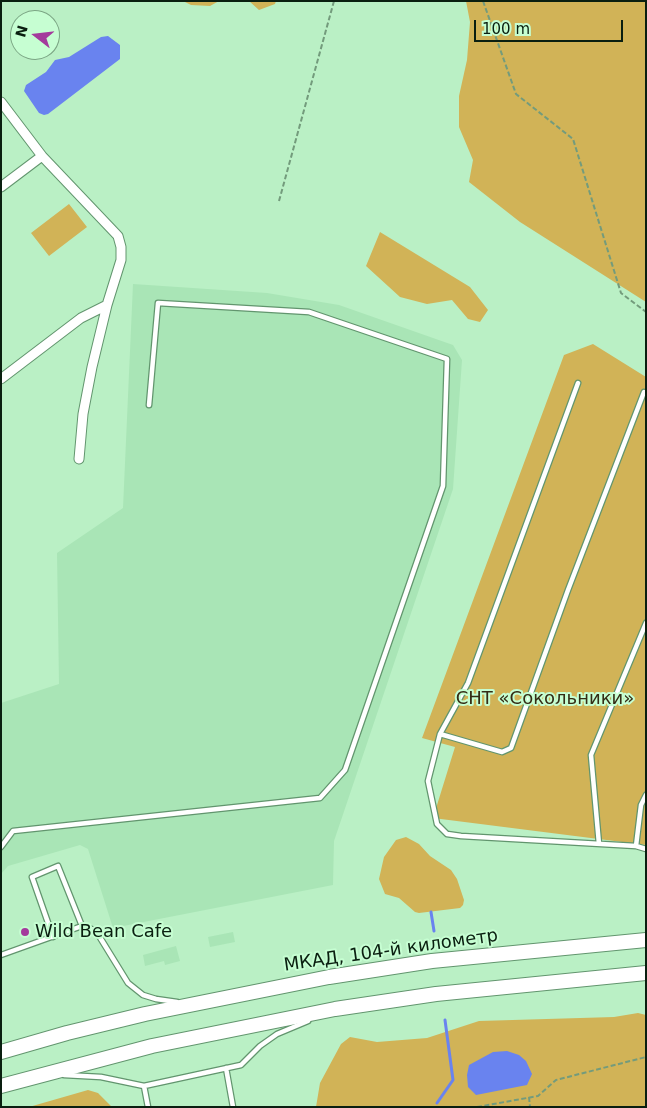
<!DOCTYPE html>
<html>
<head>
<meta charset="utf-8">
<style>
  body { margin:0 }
  #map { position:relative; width:647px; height:1108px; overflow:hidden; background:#baf0c5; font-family:"DejaVu Sans",sans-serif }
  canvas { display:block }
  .frame { position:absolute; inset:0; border:2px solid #0a1f10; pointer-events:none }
  .north { position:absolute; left:10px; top:10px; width:50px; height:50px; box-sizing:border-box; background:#c6fed2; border:1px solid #7ba584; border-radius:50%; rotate:286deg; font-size:14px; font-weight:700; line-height:20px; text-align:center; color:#0a1f10 }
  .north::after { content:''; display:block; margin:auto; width:18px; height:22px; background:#a43a9c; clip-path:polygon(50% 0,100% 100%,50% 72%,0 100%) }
  .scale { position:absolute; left:474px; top:20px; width:149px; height:22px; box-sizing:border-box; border:2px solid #0a1f10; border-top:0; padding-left:6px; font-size:15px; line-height:18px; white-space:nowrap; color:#0a1f10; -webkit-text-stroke:4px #c6fed2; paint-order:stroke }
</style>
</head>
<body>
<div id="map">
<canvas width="647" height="1108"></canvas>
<div class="frame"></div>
<div class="north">N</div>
<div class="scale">100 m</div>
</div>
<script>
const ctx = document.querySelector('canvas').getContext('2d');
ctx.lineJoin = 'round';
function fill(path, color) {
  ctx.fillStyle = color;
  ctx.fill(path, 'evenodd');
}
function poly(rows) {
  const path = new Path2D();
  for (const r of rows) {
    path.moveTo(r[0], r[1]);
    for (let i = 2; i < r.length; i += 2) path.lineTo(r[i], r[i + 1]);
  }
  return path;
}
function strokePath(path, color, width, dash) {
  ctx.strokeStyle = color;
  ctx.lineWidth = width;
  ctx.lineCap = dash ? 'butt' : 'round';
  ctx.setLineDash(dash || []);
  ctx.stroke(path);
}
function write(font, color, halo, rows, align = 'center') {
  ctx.font = font + ' "DejaVu Sans",sans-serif';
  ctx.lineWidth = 4;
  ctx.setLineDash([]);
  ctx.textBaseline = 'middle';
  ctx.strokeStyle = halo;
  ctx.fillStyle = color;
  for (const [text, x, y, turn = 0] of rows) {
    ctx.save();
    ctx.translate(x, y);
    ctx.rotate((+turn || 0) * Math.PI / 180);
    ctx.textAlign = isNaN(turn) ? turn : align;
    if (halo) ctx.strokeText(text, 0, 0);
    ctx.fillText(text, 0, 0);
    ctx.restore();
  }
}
const built = poly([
  [133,284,267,293,339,305,453,345,462,360,453,489,334,841,333,885,113,928,88,849,80,845,8,866,1,874,1,703,59,684,57,553,123,508],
  [233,932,235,942,210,947,208,937],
  [176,946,180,961,165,965,164,961,145,966,143,955]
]);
const green = poly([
  [183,1,219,1,210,6,191,5],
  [249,1,276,1,275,4,259,10],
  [466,1,646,1,646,302,520,222,469,182,473,160,459,127,459,96,467,60,470,22],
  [69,204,87,227,49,256,31,233],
  [380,232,470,287,488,310,480,322,468,319,452,300,427,304,400,297,366,266],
  [593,344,646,377,646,845,433,818,455,747,422,738,564,355],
  [406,837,419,844,430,856,451,870,457,879,464,900,463,905,460,908,419,913,415,912,399,898,385,894,379,879,384,857,396,840],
  [638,1013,646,1015,645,1107,316,1107,320,1083,341,1044,350,1037,377,1042,427,1038,479,1021,614,1017],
  [88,1090,98,1093,112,1107,29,1107]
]);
const water = poly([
  [108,36,120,45,120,59,48,114,44,115,39,113,24,91,26,85,46,72,55,60,69,57,101,37],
  [507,1051,519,1055,526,1061,532,1074,527,1085,476,1095,468,1087,467,1075,469,1065,493,1052]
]);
const stream = poly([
  [431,912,434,931],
  [437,1103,453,1080,445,1020]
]);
const path = poly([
  [483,1,516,94,573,139,621,293,646,312],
  [279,201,334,1],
  [529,1097,530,1107],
  [477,1107,538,1096,556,1080,646,1057]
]);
const service = poly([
  [578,383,468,683,440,734,428,781,437,824,447,834,461,836,636,846,646,849],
  [440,734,502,752,511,748,568,590,644,392],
  [599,844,591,755,646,623],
  [636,846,641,805,646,795],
  [1,847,13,831,320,798,345,770,443,486,447,359,309,312,158,303,149,405],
  [53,937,32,877,58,866,82,926],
  [1,955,82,926,89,928,96,931,128,983,143,995,156,999,177,1002],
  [226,1068,233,1107],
  [64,1075,101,1077,144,1086,241,1065,260,1046,277,1034,308,1021],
  [144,1086,148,1107]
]);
const minor = poly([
  [1,102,42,156,118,236,121,247,121,260,107,305,92,367,83,414,79,459],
  [1,187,42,156],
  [1,379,81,318,107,305]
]);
const trunk = poly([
  [1,1052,67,1033,145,1014,329,977,432,961,646,940],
  [1,1086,152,1046,335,1009,436,994,646,973]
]);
const markers = [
  [25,932,5,"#a43a9c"]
];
const parkNames = [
  ["СНТ «Сокольники»",545,699]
];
const poiNames = [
  ["Wild Bean Cafe",35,932]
];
const streetNames = [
  ["МКАД, 104-й километр",391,951,-8]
];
fill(built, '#a9e5b6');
fill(green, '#d1b357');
fill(water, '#6983ef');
strokePath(stream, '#6983ef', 3);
strokePath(service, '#62956e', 7);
strokePath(minor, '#62956e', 11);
strokePath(trunk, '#62956e', 16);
strokePath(path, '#739b7c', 2, [5, 2.5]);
strokePath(service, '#fff', 4.5);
strokePath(minor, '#fff', 9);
strokePath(trunk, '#fff', 14);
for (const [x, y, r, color] of markers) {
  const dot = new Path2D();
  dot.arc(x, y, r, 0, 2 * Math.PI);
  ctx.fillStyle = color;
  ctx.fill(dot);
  strokePath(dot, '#c6fed2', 2);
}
write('18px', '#342c15', '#c6fed2', parkNames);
write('18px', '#0a1f10', '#c6fed2', poiNames, 'left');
write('18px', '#0a1f10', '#c6fed2', streetNames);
</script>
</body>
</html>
